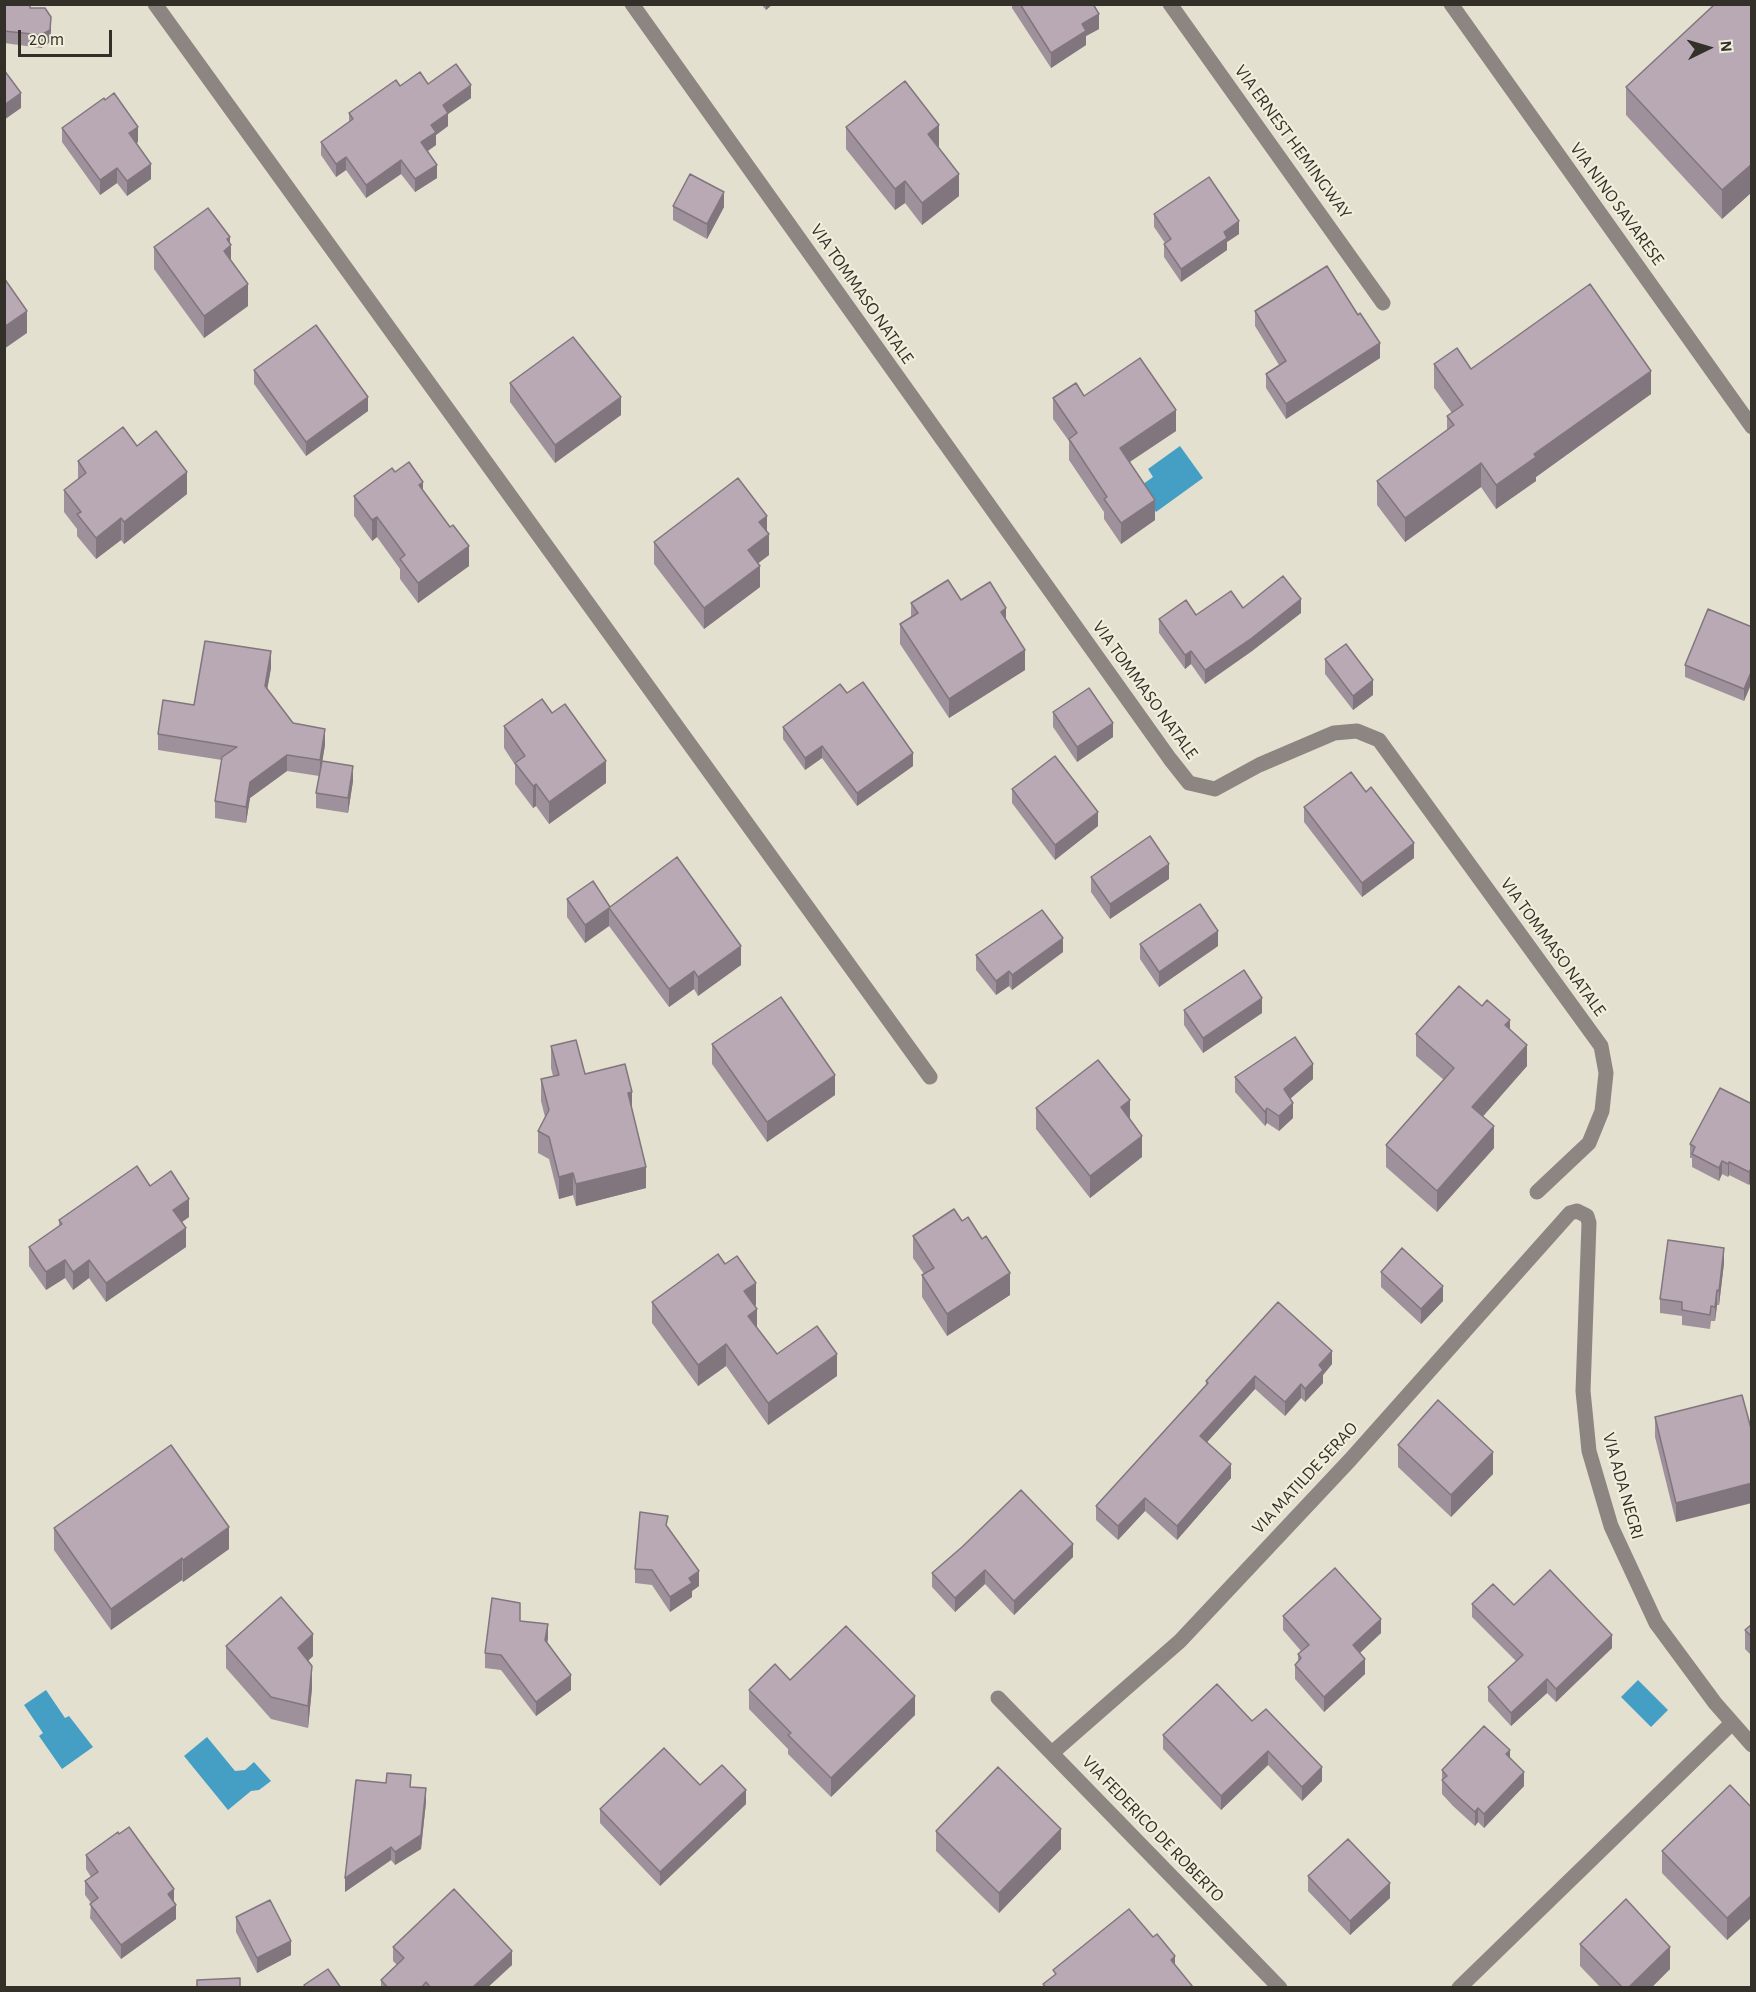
<!DOCTYPE html>
<html>
<head>
<meta charset="utf-8">
<style>
  body { margin:0 }
  #map { position:relative; width:1756px; height:1992px; overflow:hidden; background:#e4e0cf; font-family:"Alegreya Sans",sans-serif }
  canvas { display:block }
  .frame { position:absolute; inset:0; border:6px solid #323029; pointer-events:none }
  .north { position:absolute; left:1678px; top:18px; width:60px; height:60px; -webkit-text-stroke:4px #f1eedc; paint-order:stroke; rotate:85deg; font-size:16px; font-weight:700; line-height:24px; text-align:center; color:#323029 }
  .north::after { content:''; display:block; margin:auto; width:21px; height:27px; background:#323029; clip-path:polygon(50% 0,100% 100%,50% 72%,0 100%) }
  .scale { position:absolute; left:18px; top:30px; width:94px; height:27px; box-sizing:border-box; border:3px solid #323029; border-top:0; padding-left:8px; font-size:18px; line-height:21px; white-space:nowrap; color:#323029; -webkit-text-stroke:4px #f1eedc; paint-order:stroke }
</style>
</head>
<body>
<div id="map">
<canvas width="1756" height="1992"></canvas>
<div class="frame"></div>
<div class="north">N</div>
<div class="scale">20 m</div>
</div>
<script>
const ctx = document.querySelector('canvas').getContext('2d');
ctx.lineJoin = 'round';
function fill(path, color) {
  ctx.fillStyle = color;
  ctx.fill(path, 'evenodd');
}
function poly(rows) {
  const path = new Path2D();
  for (const r of rows) {
    path.moveTo(r[0], r[1]);
    for (let i = 2; i < r.length; i += 2) path.lineTo(r[i], r[i + 1]);
  }
  return path;
}
function strokePath(path, color, width, dash) {
  ctx.strokeStyle = color;
  ctx.lineWidth = width;
  ctx.lineCap = dash ? 'butt' : 'round';
  ctx.setLineDash(dash || []);
  ctx.stroke(path);
}
function write(font, color, halo, rows, align = 'center') {
  ctx.font = font + ' "Alegreya Sans",sans-serif';
  ctx.lineWidth = 4.5;
  ctx.setLineDash([]);
  ctx.textBaseline = 'middle';
  ctx.strokeStyle = halo;
  ctx.fillStyle = color;
  for (const [text, x, y, turn = 0] of rows) {
    ctx.save();
    ctx.translate(x, y);
    ctx.rotate((+turn || 0) * Math.PI / 180);
    ctx.textAlign = isNaN(turn) ? turn : align;
    if (halo) ctx.strokeText(text, 0, 0);
    ctx.fillText(text, 0, 0);
    ctx.restore();
  }
}
const water = poly([
  [1180,446,1203,478,1156,512,1139,487,1153,477,1148,469],
  [1638,1680,1668,1710,1651,1727,1621,1697],
  [46,1690,65,1718,69,1716,93,1747,62,1769,39,1736,43,1733,24,1705],
  [207,1737,235,1771,245,1770,254,1762,271,1781,259,1790,251,1791,228,1810,184,1756]
]);
const minor = poly([
  [155,4,930,1077],
  [632,4,1170,759,1189,783,1215,789,1259,765,1334,733,1357,731,1379,740,1601,1046,1606,1073,1602,1111,1589,1143,1537,1192],
  [1170,4,1383,303],
  [1451,4,1752,427],
  [998,1698,1280,1988],
  [1052,1753,1180,1641,1350,1460,1570,1213,1577,1211,1587,1216,1589,1223,1583,1391,1589,1451,1611,1526,1656,1623,1715,1703,1752,1745],
  [1459,1988,1732,1723]
]);
const wall = poly([
  [4,4,31,8,51,30,50,42,41,48,4,43],
  [761,4,773,4,766,10],
  [1012,4,1093,4,1099,29,1086,36,1086,45,1051,68,1012,8],
  [1752,4,1752,192,1722,219,1626,115,1626,87],
  [428,84,471,98,448,114,448,126,436,135,436,145,427,151,437,178,415,192,401,174,366,198,346,170,336,177,321,155,321,142,349,122,349,113,400,86],
  [846,127,939,147,938,148,959,196,922,225,905,203,895,210,846,149],
  [62,128,138,142,136,143,151,179,127,196,117,183,100,195,62,142],
  [673,206,724,207,707,239,673,220],
  [1154,214,1239,234,1227,242,1227,250,1181,282,1164,257,1164,244,1165,243,1154,227],
  [230,243,231,262,248,306,204,338,154,269,154,247],
  [1255,311,1380,358,1286,419,1266,388,1266,374,1279,365,1255,326],
  [1434,364,1471,369,1651,394,1536,477,1536,481,1496,509,1481,487,1405,542,1377,505,1377,481,1447,430,1447,416,1452,413,1434,388],
  [254,370,368,411,306,456,254,384],
  [510,383,621,415,555,463,510,402],
  [1084,396,1176,431,1130,462,1155,520,1121,544,1104,519,1104,512,1069,460,1069,441,1053,419,1053,398],
  [137,446,187,494,124,544,121,540,96,559,77,536,77,529,64,512,64,490,78,480,78,461],
  [395,472,423,491,469,566,418,603,400,579,400,569,377,537,372,541,354,516,354,496],
  [767,531,769,555,758,563,760,587,704,629,654,564,654,542],
  [961,600,1025,670,949,718,900,644,900,624,911,617,911,603],
  [1243,608,1301,613,1252,651,1205,684,1191,664,1185,669,1159,633,1159,619,1196,615],
  [1752,627,1752,682,1744,701,1685,677,1685,665],
  [1325,659,1373,695,1353,710,1325,674],
  [271,668,267,689,293,723,325,745,322,761,353,781,348,813,316,808,316,793,319,776,287,771,250,798,246,823,215,818,215,801,222,760,158,750,158,734,194,705],
  [847,693,913,766,857,806,822,758,805,770,783,739,783,727],
  [1053,712,1113,737,1077,762,1053,727],
  [552,713,606,783,549,824,536,806,533,808,515,784,515,765,504,748,504,726],
  [1012,789,1098,826,1055,860,1012,803],
  [1304,807,1414,858,1362,897,1304,822],
  [1091,877,1169,879,1110,919,1091,892],
  [567,899,610,907,741,965,698,996,694,989,669,1007,609,926,585,943,567,917],
  [1140,944,1218,946,1159,987,1140,959],
  [1063,952,1012,990,1009,986,996,995,976,970,976,955],
  [1482,1006,1510,1029,1527,1066,1482,1117,1494,1148,1437,1212,1386,1167,1386,1145,1444,1080,1416,1056,1416,1034],
  [1184,1010,1262,1013,1203,1053,1184,1025],
  [712,1044,835,1095,767,1142,712,1064],
  [551,1046,585,1074,632,1109,646,1188,576,1206,573,1195,559,1199,549,1159,538,1153,538,1131,545,1117,541,1101,541,1079,553,1076,551,1068],
  [1235,1077,1313,1079,1290,1099,1293,1118,1279,1131,1267,1123,1265,1126,1235,1092],
  [1752,1104,1752,1180,1749,1185,1729,1175,1728,1177,1722,1174,1719,1181,1692,1167,1692,1158,1690,1158,1690,1144],
  [1036,1108,1142,1157,1090,1198,1036,1129],
  [150,1186,189,1217,182,1222,186,1247,106,1302,89,1278,73,1290,65,1278,46,1290,29,1266,29,1247,59,1226,59,1220],
  [962,1221,982,1239,1010,1295,947,1336,922,1297,922,1275,924,1274,913,1258,913,1236],
  [1724,1263,1719,1305,1717,1305,1715,1321,1711,1321,1710,1329,1682,1325,1682,1316,1660,1313,1660,1299],
  [1381,1272,1443,1301,1421,1324,1381,1287],
  [652,1302,756,1305,754,1305,757,1328,777,1354,837,1376,768,1425,726,1366,698,1386,652,1323],
  [1332,1364,1323,1375,1323,1383,1305,1402,1301,1398,1285,1416,1255,1389,1207,1442,1231,1478,1177,1540,1145,1511,1118,1540,1096,1520,1096,1506,1206,1385,1206,1381],
  [1742,1395,1676,1522,1655,1437,1655,1417],
  [1398,1445,1493,1474,1451,1517,1398,1467],
  [668,1527,699,1586,692,1591,692,1597,670,1612,652,1585,635,1583,635,1569],
  [54,1528,229,1549,183,1582,182,1580,111,1630,54,1550],
  [1073,1557,1014,1615,985,1584,955,1612,932,1587,932,1573],
  [1472,1604,1514,1605,1612,1648,1556,1702,1547,1693,1511,1726,1488,1701,1488,1687,1516,1661,1472,1617],
  [1283,1616,1381,1633,1360,1653,1365,1674,1324,1712,1295,1679,1295,1665,1298,1662,1298,1654,1301,1651,1283,1630],
  [520,1621,548,1638,547,1643,571,1690,536,1716,501,1670,485,1668,485,1653],
  [1752,1624,1752,1656,1745,1649,1745,1630],
  [226,1646,313,1656,308,1661,312,1688,308,1728,271,1719,226,1668],
  [790,1680,915,1715,831,1797,788,1754,788,1749,749,1709,749,1690],
  [1252,1721,1322,1781,1302,1801,1268,1765,1221,1810,1163,1749,1163,1735],
  [1510,1758,1524,1786,1484,1828,1478,1822,1475,1826,1453,1806,1442,1794,1442,1770],
  [700,1785,746,1804,660,1886,600,1823,600,1809],
  [411,1787,426,1802,421,1849,395,1865,391,1860,345,1892],
  [1752,1808,1752,1917,1727,1940,1662,1873,1662,1851],
  [936,1831,1061,1849,999,1913,936,1851],
  [86,1855,176,1919,121,1959,90,1918,91,1903,85,1895,85,1881,91,1877,86,1869],
  [1308,1876,1390,1898,1350,1935,1308,1891],
  [236,1917,291,1955,257,1973,236,1932],
  [1580,1944,1670,1969,1651,1988,1601,1988,1580,1966],
  [393,1947,512,1965,487,1988,381,1988,381,1980,397,1965,393,1961]
]);
const shadedWall = poly([
  [766,4,773,4,766,10],
  [1099,14,1099,29,1086,36,1086,45,1051,68,1051,53,1082,24],
  [51,17,51,30,50,42,41,48,41,35],
  [471,85,471,98,448,114,448,126,436,135,436,145,421,156,421,142,443,105],
  [21,93,21,108,4,120,4,105],
  [939,125,939,147,928,156,928,134],
  [138,127,138,142,129,148,129,133],
  [346,157,346,170,336,177,336,164],
  [401,160,401,174,366,198,366,185],
  [151,164,151,179,127,196,127,181],
  [1752,164,1752,192,1722,219,1722,190],
  [437,165,437,178,415,192,415,179],
  [117,168,117,183,100,195,100,180],
  [959,174,959,196,922,225,922,203],
  [905,181,905,203,895,210,895,189],
  [724,192,724,207,707,239,707,224],
  [1239,221,1239,234,1227,242,1227,250,1181,282,1181,269,1224,232],
  [230,237,230,247,231,245,231,267,224,251,227,239],
  [248,284,248,306,204,338,204,316],
  [27,311,27,333,4,349,4,327],
  [1380,343,1380,358,1286,419,1286,404],
  [1651,371,1651,394,1536,477,1536,481,1496,509,1496,485,1534,454],
  [368,397,368,411,306,456,306,442],
  [621,397,621,415,555,463,555,445],
  [1176,410,1176,431,1120,468,1120,448],
  [1481,463,1481,487,1405,542,1405,518],
  [187,472,187,494,124,544,124,522],
  [423,482,423,503,419,485],
  [1155,500,1155,520,1121,544,1121,523],
  [767,516,767,536,769,534,769,555,748,571,748,550,759,522],
  [377,517,377,537,372,541,372,520],
  [121,518,121,540,96,559,96,538],
  [469,546,469,566,418,603,418,583],
  [760,566,760,587,704,629,704,608],
  [1301,599,1301,613,1252,651,1205,684,1205,670],
  [1006,608,1006,627,1001,612],
  [1025,650,1025,670,949,718,949,699],
  [271,651,271,668,265,702,265,686],
  [1191,651,1191,664,1185,669,1185,655],
  [1752,670,1752,682,1744,701,1744,689],
  [1373,680,1373,695,1353,710,1353,696],
  [1113,723,1113,737,1077,762,1077,747],
  [325,729,325,745,320,776,320,760],
  [822,746,822,758,805,770,805,758],
  [913,753,913,766,857,806,857,793],
  [287,755,287,771,250,798,246,823,246,807,250,782],
  [606,761,606,783,549,824,549,802],
  [353,766,353,781,348,813,348,798],
  [536,784,536,806,533,808,533,786],
  [1098,812,1098,826,1055,860,1055,845],
  [1414,843,1414,858,1362,897,1362,883],
  [1169,864,1169,879,1110,919,1110,904],
  [609,908,609,926,585,943,585,925],
  [1218,931,1218,946,1159,987,1159,972],
  [1063,938,1063,952,1012,990,1012,975],
  [741,946,741,965,698,996,698,977],
  [694,971,694,989,669,1007,669,989],
  [1009,971,1009,986,996,995,996,981],
  [1262,998,1262,1013,1203,1053,1203,1038],
  [1510,1020,1510,1042,1505,1025],
  [1527,1045,1527,1066,1472,1129,1472,1107],
  [1313,1064,1313,1079,1284,1104,1284,1089],
  [835,1075,835,1095,767,1142,767,1122],
  [632,1092,632,1114,628,1093],
  [1130,1100,1130,1122,1121,1107],
  [1293,1103,1293,1118,1279,1131,1279,1116],
  [1267,1108,1267,1123,1265,1126,1265,1112],
  [1494,1126,1494,1148,1437,1212,1437,1191],
  [1142,1136,1142,1157,1090,1198,1090,1176],
  [1722,1161,1722,1174,1719,1181,1719,1168],
  [1729,1162,1729,1175,1728,1177,1728,1164],
  [646,1167,646,1188,576,1206,576,1184],
  [1752,1167,1752,1180,1749,1185,1749,1172],
  [573,1173,573,1195,559,1199,559,1177],
  [189,1199,189,1217,173,1228,173,1210],
  [186,1228,186,1247,106,1302,106,1283],
  [1724,1248,1724,1263,1719,1305,1719,1291],
  [65,1260,65,1278,46,1290,46,1272],
  [89,1260,89,1278,73,1290,73,1272],
  [1010,1273,1010,1295,947,1336,947,1314],
  [756,1283,756,1305,744,1313,744,1291],
  [1443,1286,1443,1301,1421,1324,1421,1309],
  [1717,1290,1717,1305,1715,1321,1715,1307],
  [757,1309,757,1331,748,1316],
  [726,1344,726,1366,698,1386,698,1365],
  [1332,1351,1332,1364,1323,1375,1323,1383,1305,1402,1305,1389,1319,1365],
  [837,1354,837,1376,768,1425,768,1403],
  [1255,1376,1255,1389,1200,1450,1200,1436],
  [1301,1384,1301,1398,1285,1416,1285,1402],
  [1493,1452,1493,1474,1451,1517,1451,1495],
  [1231,1464,1231,1478,1177,1540,1177,1526],
  [1752,1483,1752,1503,1676,1522,1676,1503],
  [1145,1498,1145,1511,1118,1540,1118,1526],
  [229,1527,229,1549,183,1582,183,1560],
  [1073,1544,1073,1557,1014,1615,1014,1601],
  [182,1558,182,1580,111,1630,111,1609],
  [985,1570,985,1584,955,1612,955,1598],
  [699,1571,699,1586,692,1591,692,1597,670,1612,670,1597,689,1578],
  [1381,1619,1381,1633,1353,1659,1353,1645],
  [548,1624,548,1638,545,1655,545,1640],
  [313,1634,313,1656,298,1670,298,1648],
  [1612,1635,1612,1648,1556,1702,1556,1689],
  [1365,1659,1365,1674,1324,1712,1324,1697],
  [312,1666,312,1688,308,1728,308,1706],
  [571,1675,571,1690,536,1716,536,1702],
  [1547,1679,1547,1693,1511,1726,1511,1713],
  [915,1696,915,1715,831,1797,831,1778],
  [1510,1750,1510,1764,1506,1754],
  [1268,1751,1268,1765,1221,1810,1221,1796],
  [1322,1767,1322,1781,1302,1801,1302,1787],
  [1524,1772,1524,1786,1484,1828,1484,1814],
  [426,1788,426,1802,421,1849,395,1865,395,1852],
  [746,1790,746,1804,660,1886,660,1872],
  [1478,1808,1478,1822,1475,1826,1475,1812],
  [1061,1829,1061,1849,999,1913,999,1893],
  [391,1847,391,1860,345,1892,345,1878],
  [1390,1883,1390,1898,1350,1935,1350,1921],
  [174,1889,174,1903,168,1894],
  [1752,1895,1752,1917,1727,1940,1727,1918],
  [176,1905,176,1919,121,1959,121,1945],
  [291,1941,291,1955,257,1973,257,1958],
  [1670,1947,1670,1969,1651,1988,1628,1988],
  [512,1951,512,1965,487,1988,472,1988],
  [1175,1956,1175,1976,1171,1960]
]);
const building = poly([
  [4,4,30,4,30,8,45,8,51,17,50,30,41,35,4,31,4,4],
  [1020,4,1093,4,1099,14,1082,24,1086,31,1051,53,1020,4],
  [1715,4,1752,4,1752,164,1722,190,1626,87,1715,4],
  [456,64,471,85,443,105,448,113,431,125,436,132,421,142,437,165,415,179,401,160,366,185,346,157,336,164,321,142,353,119,349,113,396,80,400,86,420,72,428,84,456,64],
  [4,70,21,93,4,105,4,70],
  [905,81,939,125,928,134,959,174,922,203,905,181,895,189,846,127,905,81],
  [114,93,138,127,129,133,151,164,127,181,117,168,100,180,62,128,104,98,105,100,114,93],
  [690,174,724,192,707,224,673,206,690,174],
  [1209,177,1239,221,1224,232,1227,238,1181,269,1164,244,1171,239,1154,214,1209,177],
  [208,208,230,237,227,239,231,245,224,251,248,284,204,316,154,247,208,208],
  [1327,266,1358,315,1360,313,1380,343,1286,404,1266,374,1286,361,1255,311,1327,266],
  [4,278,27,311,4,327,4,278],
  [1590,284,1651,371,1534,454,1536,457,1496,485,1481,463,1405,518,1377,481,1454,425,1447,416,1463,405,1434,364,1457,348,1471,369,1590,284],
  [316,325,368,397,306,442,254,370,316,325],
  [573,337,621,397,555,445,510,383,573,337],
  [1140,358,1176,410,1120,448,1155,500,1121,523,1104,499,1107,497,1069,439,1077,433,1053,398,1076,383,1084,396,1140,358],
  [123,427,137,446,156,431,187,472,124,522,121,518,96,538,77,514,81,512,64,490,86,473,78,461,123,427],
  [409,462,423,482,419,485,450,527,453,525,469,546,418,583,400,559,405,555,377,517,372,520,354,496,392,468,395,472,409,462],
  [738,478,767,516,759,522,769,534,748,550,760,566,704,608,654,542,738,478],
  [1283,576,1301,599,1252,638,1205,670,1191,651,1185,655,1159,619,1186,600,1196,615,1231,591,1243,608,1283,576],
  [948,580,961,600,990,582,1006,608,1001,612,1025,650,949,699,900,624,918,613,911,603,948,580],
  [1708,609,1752,627,1752,670,1744,689,1685,665,1708,609],
  [205,641,271,651,265,686,293,723,325,729,320,760,287,755,250,782,246,807,215,801,222,757,237,747,158,734,163,700,194,705,205,641],
  [1346,644,1373,680,1353,696,1325,659,1346,644],
  [863,682,913,753,857,793,822,746,805,758,783,727,840,684,847,693,863,682],
  [1089,688,1113,723,1077,747,1053,712,1089,688],
  [542,699,552,713,565,704,606,761,549,802,536,784,533,786,515,763,525,756,504,726,542,699],
  [1055,756,1098,812,1055,845,1012,789,1055,756],
  [322,761,353,766,348,798,316,793,322,761],
  [1351,772,1366,792,1371,787,1414,843,1362,883,1304,807,1351,772],
  [1150,836,1169,864,1110,904,1091,877,1150,836],
  [677,857,741,946,698,977,694,971,669,989,609,908,585,925,567,899,593,881,610,907,677,857],
  [1200,904,1218,931,1159,972,1140,944,1200,904],
  [1042,910,1063,938,1012,975,1009,971,996,981,976,955,1042,910],
  [1244,970,1262,998,1203,1038,1184,1010,1244,970],
  [1459,986,1482,1006,1487,1000,1510,1020,1505,1025,1527,1045,1472,1107,1494,1126,1437,1191,1386,1145,1454,1068,1416,1034,1459,986],
  [781,997,835,1075,767,1122,712,1044,781,997],
  [1295,1037,1313,1064,1284,1089,1293,1103,1279,1116,1267,1108,1265,1112,1235,1077,1295,1037],
  [576,1040,585,1074,625,1064,632,1092,628,1093,646,1167,576,1184,573,1173,559,1177,549,1137,538,1131,549,1110,541,1079,559,1075,551,1046,576,1040],
  [1098,1060,1130,1100,1121,1107,1142,1136,1090,1176,1036,1108,1098,1060],
  [1720,1088,1752,1104,1752,1167,1749,1172,1729,1162,1728,1164,1722,1161,1719,1168,1692,1154,1695,1147,1690,1144,1720,1088],
  [137,1166,150,1186,171,1171,189,1199,173,1210,186,1228,106,1283,89,1260,73,1272,65,1260,46,1272,29,1247,62,1224,59,1220,137,1166],
  [954,1209,962,1221,968,1217,982,1239,986,1236,1010,1273,947,1314,922,1275,934,1268,913,1236,954,1209],
  [1668,1240,1724,1248,1719,1291,1717,1290,1715,1307,1711,1306,1710,1315,1682,1310,1682,1302,1660,1299,1668,1240],
  [1402,1248,1443,1286,1421,1309,1381,1272,1402,1248],
  [718,1254,725,1264,737,1256,756,1283,744,1291,757,1309,748,1316,777,1354,817,1326,837,1354,768,1403,726,1344,698,1365,652,1302,718,1254],
  [1278,1302,1332,1351,1319,1365,1323,1370,1305,1389,1301,1384,1285,1402,1255,1376,1200,1436,1231,1464,1177,1526,1145,1498,1118,1526,1096,1506,1208,1383,1206,1381,1278,1302],
  [1742,1395,1752,1432,1752,1483,1676,1503,1655,1417,1742,1395],
  [1438,1400,1493,1452,1451,1495,1398,1445,1438,1400],
  [171,1445,229,1527,183,1560,182,1558,111,1609,54,1528,171,1445],
  [1021,1490,1073,1544,1014,1601,985,1570,955,1598,932,1573,962,1547,1021,1490],
  [640,1512,668,1516,666,1525,699,1571,689,1578,692,1583,670,1597,652,1570,635,1569,640,1512],
  [1335,1568,1381,1619,1353,1645,1365,1659,1324,1697,1295,1665,1301,1658,1298,1654,1309,1645,1283,1616,1335,1568],
  [1550,1570,1612,1635,1556,1689,1547,1679,1511,1713,1488,1687,1523,1655,1472,1604,1493,1584,1514,1605,1550,1570],
  [281,1597,313,1634,298,1648,312,1666,308,1706,271,1697,226,1646,281,1597],
  [492,1598,520,1603,520,1621,548,1624,545,1640,571,1675,536,1702,501,1655,485,1653,492,1598],
  [1752,1624,1752,1637,1745,1630,1752,1624],
  [846,1626,915,1696,831,1778,788,1735,791,1733,749,1690,775,1664,790,1680,846,1626],
  [1217,1684,1252,1721,1266,1709,1322,1767,1302,1787,1268,1751,1221,1796,1163,1735,1217,1684],
  [1484,1726,1510,1750,1506,1754,1524,1772,1484,1814,1478,1808,1475,1812,1453,1792,1442,1780,1447,1776,1442,1770,1484,1726],
  [664,1748,700,1785,722,1765,746,1790,660,1872,600,1809,664,1748],
  [998,1767,1061,1829,999,1893,936,1831,998,1767],
  [387,1773,411,1775,410,1787,426,1788,421,1835,395,1852,391,1847,345,1878,356,1780,386,1783,387,1773],
  [1730,1785,1752,1808,1752,1895,1727,1918,1662,1851,1730,1785],
  [129,1827,174,1889,168,1894,176,1905,121,1945,90,1904,98,1898,85,1881,98,1872,86,1855,118,1832,119,1834,129,1827],
  [1348,1839,1390,1883,1350,1921,1308,1876,1348,1839],
  [454,1889,512,1951,472,1988,431,1988,426,1982,421,1988,388,1988,381,1980,404,1958,393,1947,454,1889],
  [1626,1899,1670,1947,1628,1988,1623,1988,1580,1944,1626,1899],
  [270,1900,291,1941,257,1958,236,1917,270,1900],
  [1129,1909,1153,1937,1157,1934,1175,1956,1171,1960,1193,1987,1046,1988,1043,1984,1056,1974,1053,1970,1129,1909],
  [328,1969,341,1988,306,1988,304,1985,328,1969],
  [240,1978,240,1988,197,1988,197,1980,240,1978]
]);
const streetNames = [
  ["VIA ERNEST HEMINGWAY",1293,142,54],
  ["VIA NINO SAVARESE",1617,204,54],
  ["VIA TOMMASO NATALE",862,294,55],
  ["VIA TOMMASO NATALE",1145,690,54],
  ["VIA TOMMASO NATALE",1553,947,54],
  ["VIA MATILDE SERAO",1305,1478,-47],
  ["VIA ADA NEGRI",1623,1486,74],
  ["VIA FEDERICO DE ROBERTO",1153,1829,46]
];
fill(water, '#459ec4');
strokePath(minor, '#8d8582', 15);
fill(wall, '#9e919b');
fill(shadedWall, '#81767e');
fill(building, '#b8a9b4');
strokePath(building, '#81767e', 1.5);
write('18px', '#323029', '#f1eedc', streetNames);
</script>
</body>
</html>
